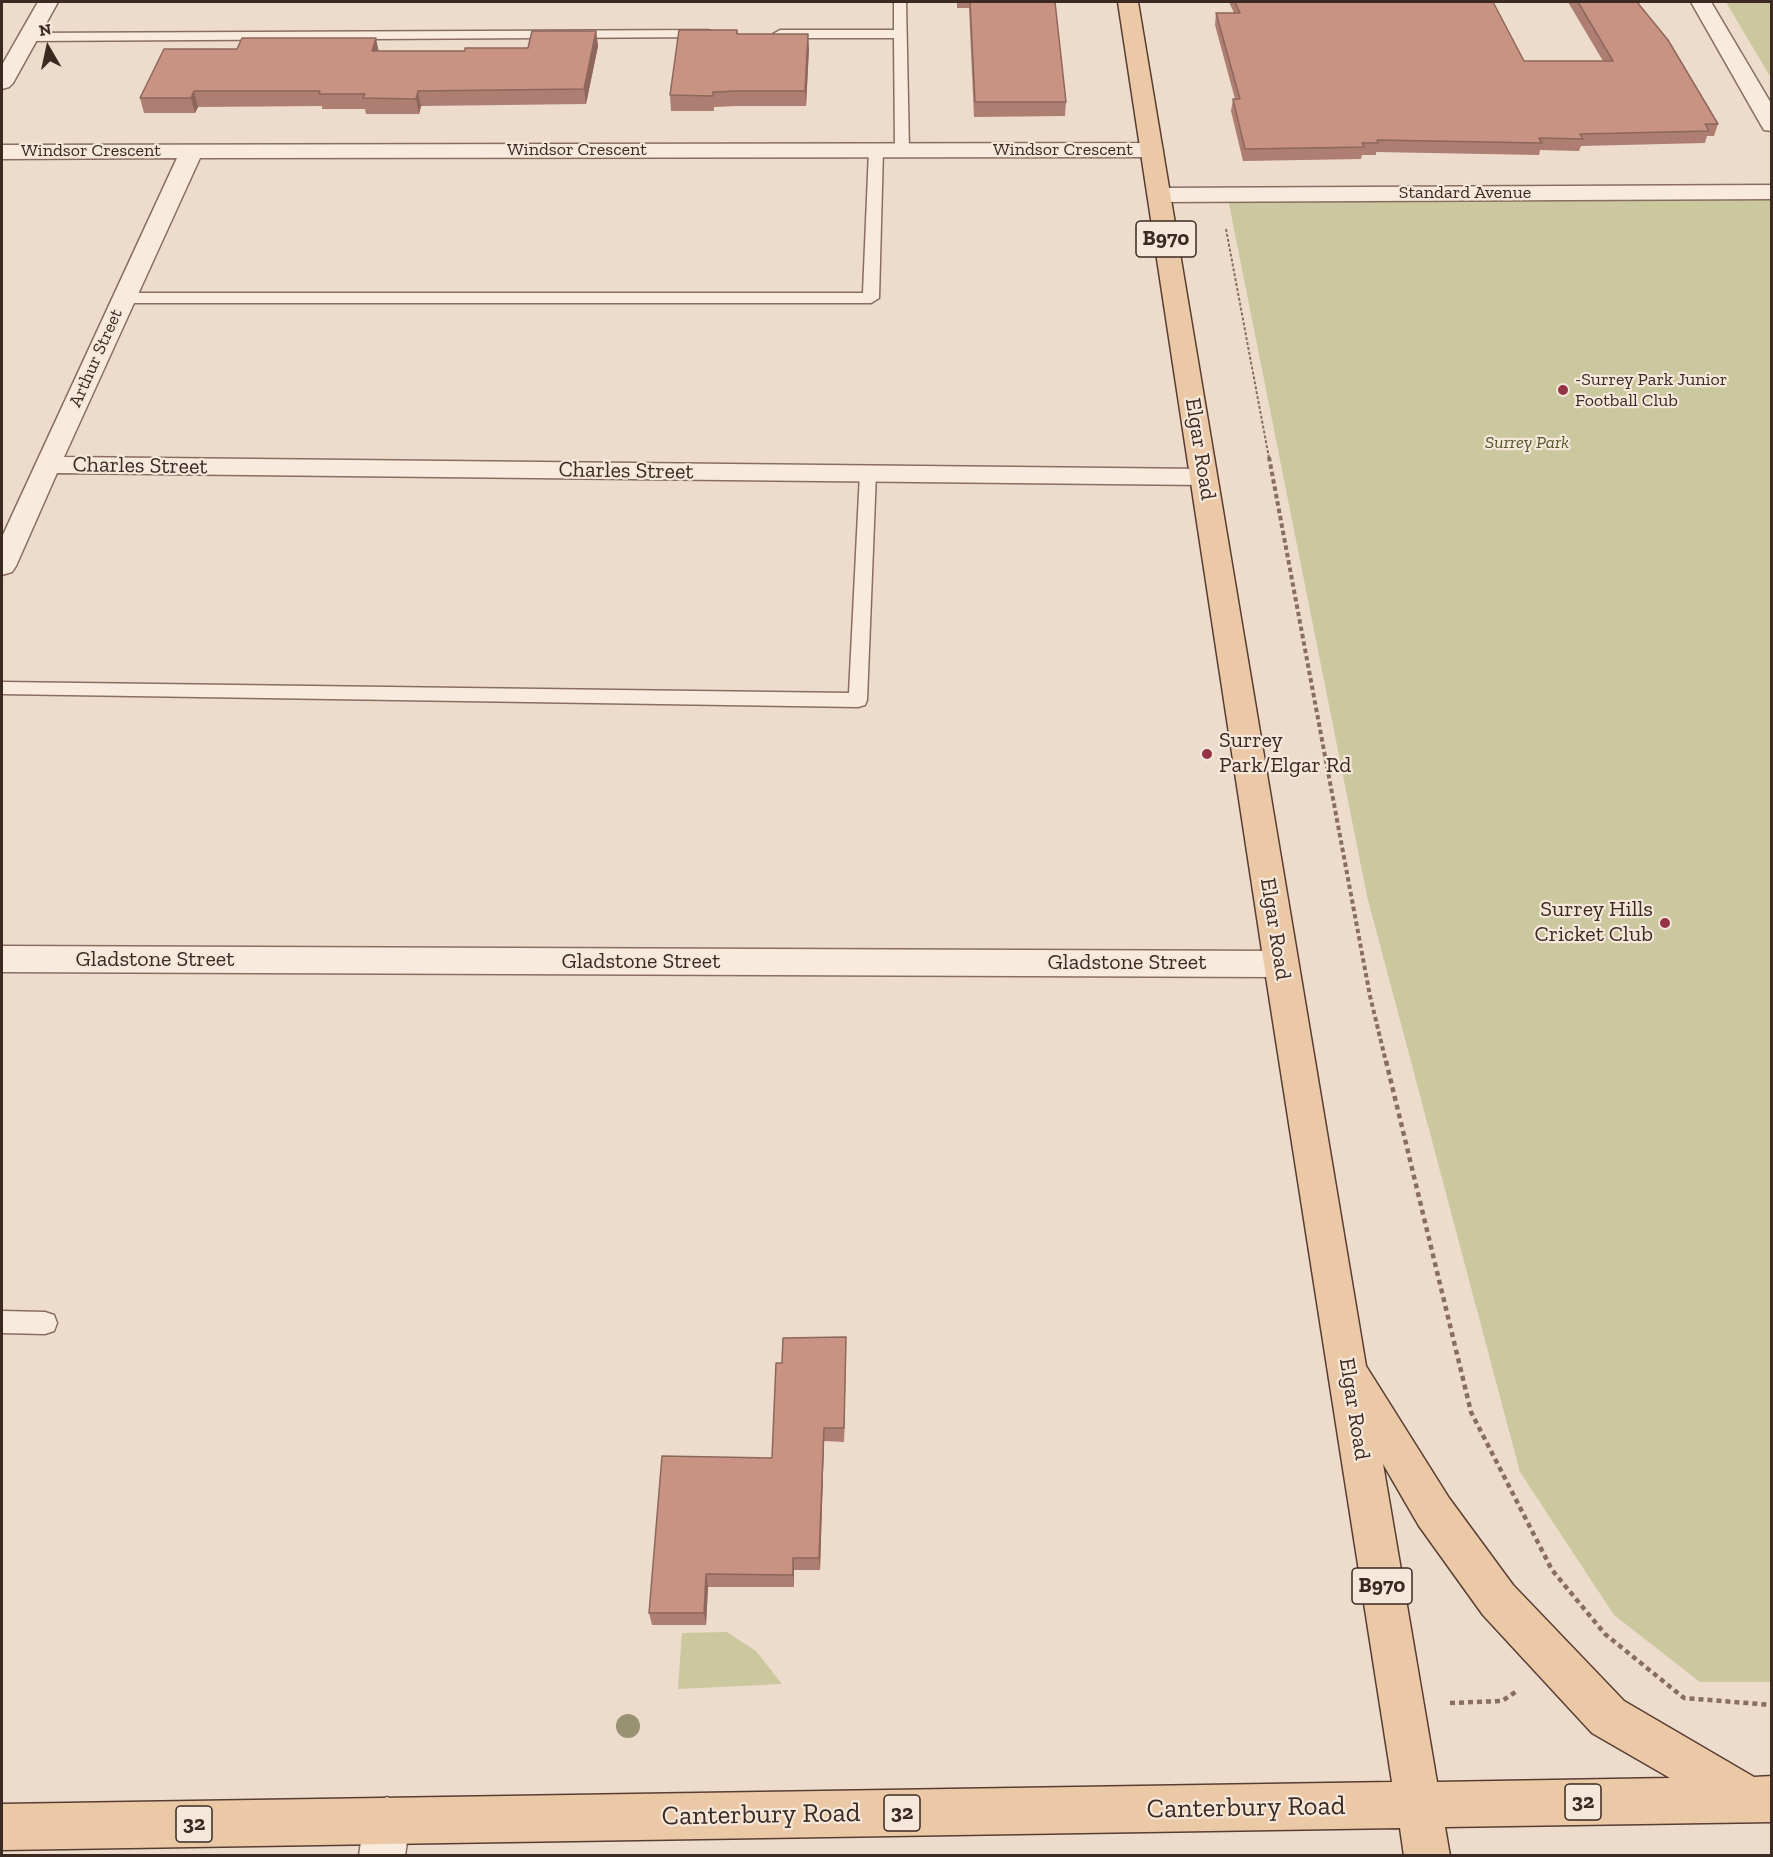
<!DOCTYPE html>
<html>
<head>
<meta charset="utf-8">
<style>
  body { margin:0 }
  #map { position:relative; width:1773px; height:1857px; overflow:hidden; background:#eddccb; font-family:"Zilla Slab",serif }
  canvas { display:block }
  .frame { position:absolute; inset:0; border:3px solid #3b2922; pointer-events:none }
  .north { position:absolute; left:18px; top:18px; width:60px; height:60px; -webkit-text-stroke:4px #f5e8da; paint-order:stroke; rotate:351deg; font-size:16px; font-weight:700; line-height:24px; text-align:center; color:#3b2922 }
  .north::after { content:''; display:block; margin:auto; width:21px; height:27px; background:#3b2922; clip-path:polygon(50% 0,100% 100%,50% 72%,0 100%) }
</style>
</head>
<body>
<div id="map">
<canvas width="1773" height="1857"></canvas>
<div class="frame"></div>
<div class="north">N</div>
</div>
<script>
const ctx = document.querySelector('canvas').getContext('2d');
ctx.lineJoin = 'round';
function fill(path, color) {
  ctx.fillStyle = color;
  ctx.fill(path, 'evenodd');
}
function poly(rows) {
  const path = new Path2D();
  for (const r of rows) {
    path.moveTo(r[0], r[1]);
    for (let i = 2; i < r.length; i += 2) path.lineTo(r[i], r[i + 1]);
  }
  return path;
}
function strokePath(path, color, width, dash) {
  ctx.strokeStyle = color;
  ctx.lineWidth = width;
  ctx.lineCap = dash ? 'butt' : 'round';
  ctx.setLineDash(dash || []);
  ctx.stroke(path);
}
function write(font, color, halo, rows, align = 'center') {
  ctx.font = font + ' "Zilla Slab",serif';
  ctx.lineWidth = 4.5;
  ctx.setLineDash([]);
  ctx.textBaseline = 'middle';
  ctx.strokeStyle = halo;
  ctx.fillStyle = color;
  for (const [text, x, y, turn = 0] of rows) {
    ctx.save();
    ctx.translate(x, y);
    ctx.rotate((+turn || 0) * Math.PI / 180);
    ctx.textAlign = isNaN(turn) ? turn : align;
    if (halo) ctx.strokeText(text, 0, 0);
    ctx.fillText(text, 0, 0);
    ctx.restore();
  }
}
const green = poly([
  [1726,2,1771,2,1771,78],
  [1771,197,1771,1682,1700,1682,1614,1615,1520,1472,1367,896,1228,199],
  [727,1632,756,1651,782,1684,678,1689,682,1633]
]);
const pathFar2 = poly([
  [1226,229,1269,458]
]);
const pathFar1 = poly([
  [1269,457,1370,996,1386,1062]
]);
const path = poly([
  [1386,1061,1471,1412,1552,1570,1605,1634,1684,1698,1772,1705],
  [1450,1703,1502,1701,1517,1691]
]);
const service = poly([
  [894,2,906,2,909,150,902,154,895,150,894,38,780,38,773,34,780,30,894,30,894,2],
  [707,30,712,31,714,34,712,37,27,41,20,37,27,33,707,30],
  [876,146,883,150,879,298,871,303,123,303,115,298,123,293,863,293,869,150,876,146],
  [868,468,874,469,876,473,867,700,865,705,858,707,2,694,2,682,849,693,860,473,862,469,868,468],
  [2,1311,45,1312,54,1315,57,1323,54,1331,45,1334,2,1333,2,1311]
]);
const minor = poly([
  [38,2,58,2,13,83,9,87,2,89,2,65,38,2],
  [1691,2,1711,2,1772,105,1772,131,1764,130,1761,125,1691,2],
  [1152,143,1160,145,1163,150,1160,155,1152,157,200,158,64,457,1204,469,1213,471,1217,477,1213,483,1204,485,57,473,16,566,12,572,2,575,2,537,177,158,2,159,2,145,1152,143],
  [1772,185,1772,199,1159,202,1151,200,1148,195,1151,190,1159,188,1772,185],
  [2,946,1281,951,1293,955,1298,964,1293,973,1281,977,2,972,2,946],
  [387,1797,403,1804,410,1820,405,1856,359,1856,364,1820,371,1804,387,1797]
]);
const primary = poly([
  [1118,2,1138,2,1366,1366,1449,1498,1513,1585,1624,1701,1754,1777,1772,1776,1772,1822,1445,1827,1450,1856,1404,1856,1400,1828,2,1850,2,1804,1392,1782,1264,964,1118,2],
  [1383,1464,1419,1526,1483,1615,1592,1733,1670,1778,1437,1782,1383,1464]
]);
const trees = [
  [628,1726]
];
const wall = poly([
  [957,2,1055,2,1066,102,1065,116,974,117,969,8,957,8],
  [1229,2,1493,2,1524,61,1603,61,1568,2,1637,2,1718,124,1714,136,1707,136,1705,143,1581,146,1579,151,1540,150,1539,155,1376,152,1376,155,1362,155,1361,159,1243,161,1231,111,1233,99,1235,99,1215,25,1216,13,1234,13],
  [737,30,738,34,809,48,806,106,739,106,714,107,714,111,671,111,670,95],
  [596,31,598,46,586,104,421,106,419,114,366,114,365,109,322,109,322,106,198,107,195,113,144,113,140,98,379,51,465,51,528,48],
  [846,1337,844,1442,824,1441,820,1570,794,1570,794,1587,708,1587,706,1625,652,1625,649,1613,772,1458,782,1363]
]);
const shadedWall = poly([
  [596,31,598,46,586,104,584,89],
  [808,34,809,48,806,106,805,91],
  [376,38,379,53,372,51],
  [194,91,198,107,195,113,191,98],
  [418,91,421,106,419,114,416,99],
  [846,1337,846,1351,844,1442,844,1428],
  [824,1428,824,1441,820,1570,819,1558],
  [793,1558,794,1570,794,1587,793,1575],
  [706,1574,708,1587,706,1625,704,1613]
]);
const building = poly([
  [970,2,1055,2,1066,102,975,102,970,2],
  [1235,2,1493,2,1524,61,1613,61,1578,2,1637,2,1668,40,1718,124,1705,124,1709,131,1580,134,1583,139,1539,138,1542,143,1377,140,1378,143,1362,143,1364,147,1245,149,1233,99,1240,99,1216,13,1240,13,1235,2],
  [679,30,737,30,737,34,808,34,805,91,738,91,713,92,713,96,670,95,679,30],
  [532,31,596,31,584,89,418,91,416,99,363,98,365,94,319,94,320,91,194,91,191,98,140,98,164,49,237,49,242,38,376,38,372,51,465,51,465,48,528,48,532,31],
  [846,1337,844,1428,824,1428,819,1558,793,1558,793,1575,706,1574,704,1613,649,1613,662,1456,772,1458,776,1363,782,1363,783,1338,846,1337]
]);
const markers = [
  [1563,390,6,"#953347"],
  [1207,754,6,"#953347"],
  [1665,923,6,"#953347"]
];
const farStreetnames = [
  ["Windsor Crescent",577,150],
  ["Windsor Crescent",1063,150],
  ["Windsor Crescent",91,151],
  ["Standard Avenue",1465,193],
  ["Arthur Street",96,358,-66]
];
const farPoinames = [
  ["-Surrey Park Junior",1575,380],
  ["Football Club",1575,401]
];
const farParknames = [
  ["Surrey Park",1527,443]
];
const shields = [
  [1166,239,60],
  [1382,1586,60],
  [1583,1802,36],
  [902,1813,36],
  [194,1824,36]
];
const shieldNames = [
  ["B970",1166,239],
  ["B970",1382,1586],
  ["32",1583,1802],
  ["32",902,1813],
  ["32",194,1824]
];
const streetNames = [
  ["Elgar Road",1200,449,81],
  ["Charles Street",140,466,1],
  ["Charles Street",626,471,1],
  ["Elgar Road",1275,929,81],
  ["Gladstone Street",155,960],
  ["Gladstone Street",641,962],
  ["Gladstone Street",1127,963],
  ["Elgar Road",1354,1409,81]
];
const poiNames = [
  ["Surrey",1219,741],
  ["Park/Elgar Rd",1219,766],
  ["Surrey Hills",1653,910,"right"],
  ["Cricket Club",1653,935,"right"]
];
const nearStreetnames = [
  ["Canterbury Road",1246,1808,-1],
  ["Canterbury Road",761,1815,-1]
];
fill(green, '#cbc79f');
strokePath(service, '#896e60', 3);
strokePath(minor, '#896e60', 3);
strokePath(primary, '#583d33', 3);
strokePath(pathFar2, '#896e60', 2, [3, 2]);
strokePath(pathFar1, '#896e60', 4, [4.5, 3]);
strokePath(path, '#896e60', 4.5, [5, 4]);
fill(service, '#f8ebde');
fill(minor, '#f8ebde');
fill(primary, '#ecc9a6');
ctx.fillStyle = '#989272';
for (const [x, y] of trees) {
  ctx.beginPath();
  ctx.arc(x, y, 12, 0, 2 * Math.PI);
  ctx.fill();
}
fill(wall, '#ad7e71');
fill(shadedWall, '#8d675c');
fill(building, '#c99383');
strokePath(building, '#8d675c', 1.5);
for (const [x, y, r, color] of markers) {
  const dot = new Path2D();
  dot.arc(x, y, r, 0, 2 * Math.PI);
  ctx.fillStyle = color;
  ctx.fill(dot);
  strokePath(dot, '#f5e8da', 2);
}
write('18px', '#3b2922', '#f5e8da', farStreetnames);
write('18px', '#3b2922', '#f5e8da', farPoinames, 'left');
write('italic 18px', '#53562a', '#f5e8da', farParknames);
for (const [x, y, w] of shields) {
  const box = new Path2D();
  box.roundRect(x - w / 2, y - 18, w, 36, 4.5);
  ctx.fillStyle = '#f5e8da';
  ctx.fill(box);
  strokePath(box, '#3b2922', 1.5);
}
write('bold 21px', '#3b2922', null, shieldNames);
write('22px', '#3b2922', '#f5e8da', streetNames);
write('22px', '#3b2922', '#f5e8da', poiNames, 'left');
write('27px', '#3b2922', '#f5e8da', nearStreetnames);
</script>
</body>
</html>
